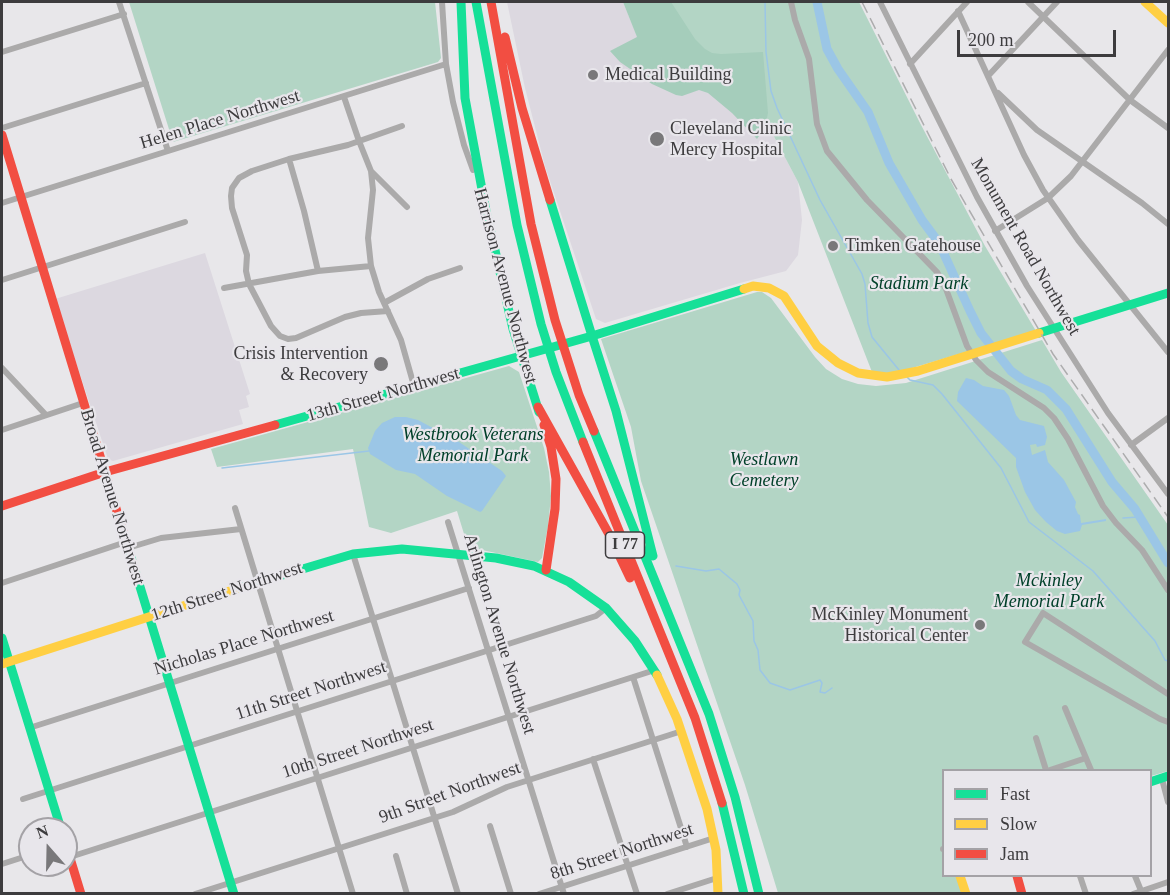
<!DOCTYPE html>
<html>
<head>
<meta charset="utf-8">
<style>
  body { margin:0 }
  #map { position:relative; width:1170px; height:895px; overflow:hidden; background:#e8e7ea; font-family:"Times New Roman",serif }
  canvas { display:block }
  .frame { position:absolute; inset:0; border:3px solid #3d3c3e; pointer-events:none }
  .legend { position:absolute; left:942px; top:769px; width:210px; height:108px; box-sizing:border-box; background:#e8e6eb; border:2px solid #a4a2a6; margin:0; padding:8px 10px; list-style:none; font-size:18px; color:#3d3c3e }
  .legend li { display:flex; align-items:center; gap:12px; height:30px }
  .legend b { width:30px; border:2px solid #a4a2a6 }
  .north { position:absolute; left:18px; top:817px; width:60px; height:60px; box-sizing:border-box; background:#e8e6eb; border:2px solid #a4a2a6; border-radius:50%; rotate:340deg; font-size:16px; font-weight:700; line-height:24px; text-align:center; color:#3d3c3e }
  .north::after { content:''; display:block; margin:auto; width:21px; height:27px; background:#79787a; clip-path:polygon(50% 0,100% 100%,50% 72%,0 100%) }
  .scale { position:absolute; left:957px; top:30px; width:159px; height:27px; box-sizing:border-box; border:3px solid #3d3c3e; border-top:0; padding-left:8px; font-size:18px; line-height:21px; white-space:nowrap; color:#3d3c3e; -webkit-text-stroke:4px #e8e6eb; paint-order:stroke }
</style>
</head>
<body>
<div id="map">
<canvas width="1170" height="895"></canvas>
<div class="frame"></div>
<ul class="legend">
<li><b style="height:8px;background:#16e098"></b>Fast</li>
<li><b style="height:8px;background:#ffcf43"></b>Slow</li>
<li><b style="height:8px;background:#f24e42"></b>Jam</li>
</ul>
<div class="north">N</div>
<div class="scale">200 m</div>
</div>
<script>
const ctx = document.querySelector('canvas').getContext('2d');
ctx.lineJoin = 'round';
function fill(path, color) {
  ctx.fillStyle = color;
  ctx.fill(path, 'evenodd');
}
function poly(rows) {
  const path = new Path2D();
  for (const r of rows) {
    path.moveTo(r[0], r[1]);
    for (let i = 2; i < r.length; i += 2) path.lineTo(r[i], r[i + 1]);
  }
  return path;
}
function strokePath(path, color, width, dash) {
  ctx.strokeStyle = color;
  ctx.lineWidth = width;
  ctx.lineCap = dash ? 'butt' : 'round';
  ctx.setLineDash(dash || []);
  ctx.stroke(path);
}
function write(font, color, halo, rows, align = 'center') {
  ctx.font = font + ' "Times New Roman",serif';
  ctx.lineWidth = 4.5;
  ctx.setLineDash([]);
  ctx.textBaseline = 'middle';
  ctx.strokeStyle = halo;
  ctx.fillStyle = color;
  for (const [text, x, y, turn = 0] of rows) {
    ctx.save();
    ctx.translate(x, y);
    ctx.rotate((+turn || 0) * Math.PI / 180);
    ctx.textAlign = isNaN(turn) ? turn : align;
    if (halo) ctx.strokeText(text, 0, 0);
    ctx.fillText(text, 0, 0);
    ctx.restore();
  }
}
const built = poly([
  [507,2,623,2,638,38,750,91,798,182,802,220,798,255,786,271,740,283,605,323,596,319,545,166,525,88],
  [205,253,250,394,246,396,249,407,239,410,243,424,113,461,108,459,55,299]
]);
const green = poly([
  [129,2,435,2,441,58,438,62,173,142],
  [623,2,859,2,920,123,985,246,1036,331,892,374,872,372,798,182,750,91],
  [757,292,762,292,771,298,815,357,826,369,842,379,858,384,876,386,906,383,1042,340,1061,372,1168,525,1168,771,1151,776,1150,770,944,770,944,876,957,876,962,893,778,893,745,785,641,481,631,427,601,339],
  [509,366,519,372,544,448,549,472,551,496,548,526,542,558,538,562,468,547,457,511,391,533,369,527,353,449,217,467,211,449]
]);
const forest = poly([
  [623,2,671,2,695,39,705,49,712,53,721,54,763,52,768,113,765,127,757,139,732,113,708,93,699,90,682,96,676,95,652,84,620,62,610,51,637,37]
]);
const water = poly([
  [966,378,974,380,983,386,1004,390,1009,396,1016,415,1020,420,1044,426,1047,437,1045,445,1037,447,1036,444,1030,445,1032,455,1045,450,1048,462,1064,480,1076,502,1075,507,1078,514,1080,515,1081,523,1106,519,1106,521,1082,525,1080,531,1065,534,1057,531,1046,522,1035,510,1025,492,1016,467,1016,458,957,401,958,392],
  [395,417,406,417,418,420,459,442,502,471,506,476,482,511,480,512,447,496,415,474,396,470,370,454,368,448,375,431,382,423]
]);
const stream = poly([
  [765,2,766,52,771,91,777,108,820,200,862,274,865,284,868,323,872,337,899,370],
  [907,377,910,380,933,385,942,394,1001,468,1029,522,1093,571,1155,641,1165,660,1168,661],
  [222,468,369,451],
  [1123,518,1139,517],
  [676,566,706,571,719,569,737,584,740,590,739,595,753,621,754,641,758,650,760,670,770,683,790,690,820,680,822,683,820,692,825,693,832,688]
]);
const river = poly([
  [817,2,827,49,838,69,868,112,889,163,922,220,939,243,970,311,981,333,1011,371,1022,379,1047,390,1066,409,1112,482,1135,509,1168,563]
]);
const street = poly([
  [119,2,168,151],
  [442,2,446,64,453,102,464,145,473,170],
  [791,2,795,20,809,59,817,124,827,151,867,200,937,272,946,289,967,346,976,360,988,372,1044,408,1054,418,1068,439,1103,506,1116,523,1142,550,1168,590],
  [880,2,977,197,1027,286,1108,413,1168,494],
  [1028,2,1130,100,1168,128],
  [958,11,1024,155,1043,190,1078,240,1168,352],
  [2,52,124,14],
  [910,64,967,2],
  [988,76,1057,2],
  [998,93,1037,130,1142,203,1168,224],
  [344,97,359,141,371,171,407,207],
  [2,128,146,83],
  [289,159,304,211,318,271],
  [371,171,373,190,368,238,371,266,379,292,401,340,414,386],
  [2,203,446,64],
  [995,231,1048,198,1071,176,1168,50],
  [2,280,185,222],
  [224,288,318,271,371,266],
  [384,303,428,279,460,268],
  [388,311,361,313,345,317,296,338,288,339,280,336,271,326,249,284,246,271,247,255,232,208,231,196,232,188,239,178,252,171,289,159,348,145,402,126],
  [2,368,46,415],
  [2,430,83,403],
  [1131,445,1168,418],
  [235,508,353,894],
  [448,522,564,894],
  [128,548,161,538,241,529],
  [353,554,458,894],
  [2,583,126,542],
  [633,677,687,847],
  [1168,694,1043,613,1025,642,1160,719,1168,722],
  [1065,708,1091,770],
  [29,728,469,588],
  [1036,738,1046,770],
  [593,759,637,894],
  [1050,770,1086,758],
  [1162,779,1168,802],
  [23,799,596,616,606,608],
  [490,826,511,894],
  [943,849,944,849],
  [396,856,407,894],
  [70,857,655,670],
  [2,864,30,855],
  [1080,876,1086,894],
  [1135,876,1142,893],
  [195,894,453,812,507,787,682,731],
  [539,894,714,838],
  [667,894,717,878],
  [1133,894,1168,882]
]);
const fast = poly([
  [461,2,465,98,486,211],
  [476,2,517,225,541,324,556,372,583,442],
  [550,200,592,336],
  [486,211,513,329,539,412],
  [1039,333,1168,293],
  [592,336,616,411,653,556],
  [275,425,592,336,744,289],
  [594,431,709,714,735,797,759,894],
  [126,541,234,894],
  [239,588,353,554,402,549,496,558,534,566,569,582,606,608,635,641,657,675],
  [2,638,61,829],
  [1150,782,1168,776],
  [722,803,744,894]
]);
const slow = poly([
  [1145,2,1168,23],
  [744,289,753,286,769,288,784,296,817,346,838,363,858,373,887,377,918,371,1039,333],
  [2,664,239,588],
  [657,675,677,719,707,809,716,850,718,894],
  [960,876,966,894]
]);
const jam = poly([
  [491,2,531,224,555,320,579,395,594,431],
  [505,37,522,108,550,200],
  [2,135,126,541],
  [538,407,610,536,630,578],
  [544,425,551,447,556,479,555,509,546,570],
  [583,442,695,718,722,803],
  [2,506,105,472,275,425],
  [66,845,81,894],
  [1017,876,1022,894]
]);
const rail = poly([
  [862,2,951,179,1053,354,1168,517]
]);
const markers = [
  [593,75,6,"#79787a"],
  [657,139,8,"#79787a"],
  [833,246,6,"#79787a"],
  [381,364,8,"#79787a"],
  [980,625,6,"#79787a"]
];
const shields = [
  [625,545,39]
];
const shieldNames = [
  ["I 77",625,545]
];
const poiNames = [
  ["Medical Building",605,75],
  ["Cleveland Clinic",670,129],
  ["Mercy Hospital",670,150],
  ["Timken Gatehouse",845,246],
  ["Crisis Intervention",368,354,"right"],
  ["& Recovery",368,375,"right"],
  ["McKinley Monument",968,615,"right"],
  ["Historical Center",968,636,"right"]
];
const streetNames = [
  ["Helen Place Northwest",220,120,-17],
  ["Monument Road Northwest",1025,247,60],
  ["Harrison Avenue Northwest",505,286,75],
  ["13th Street Northwest",383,395,-16],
  ["Broad Avenue Northwest",112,497,73],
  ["12th Street Northwest",227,592,-18],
  ["Arlington Avenue Northwest",499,634,73],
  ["Nicholas Place Northwest",244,643,-17],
  ["11th Street Northwest",311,691,-18],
  ["10th Street Northwest",358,749,-18],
  ["9th Street Northwest",450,793,-20],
  ["8th Street Northwest",622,852,-18]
];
const parkNames = [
  ["Stadium Park",919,284],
  ["Westbrook Veterans",473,435],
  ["Memorial Park",473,456],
  ["Westlawn",764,460],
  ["Cemetery",764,481],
  ["Mckinley",1049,581],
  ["Memorial Park",1049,602]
];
fill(built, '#dcd8e0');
fill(green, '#b3d5c5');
fill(forest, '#a5cdbb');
fill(water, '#9bc6e6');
strokePath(stream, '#9bc6e6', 1.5);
strokePath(river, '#9bc6e6', 9);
strokePath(street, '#abaaaa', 6);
strokePath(fast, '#16e098', 9);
strokePath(slow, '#ffcf43', 9);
strokePath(jam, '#f24e42', 9);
strokePath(rail, '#adadae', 1.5, [12, 6]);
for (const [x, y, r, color] of markers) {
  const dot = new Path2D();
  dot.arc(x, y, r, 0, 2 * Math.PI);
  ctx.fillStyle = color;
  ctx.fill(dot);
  strokePath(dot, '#e8e6eb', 2);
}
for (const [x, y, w] of shields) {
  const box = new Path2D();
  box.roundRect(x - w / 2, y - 13, w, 26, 4.5);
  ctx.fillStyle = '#e8e6eb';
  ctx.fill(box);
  strokePath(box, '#3d3c3e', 1.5);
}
write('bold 16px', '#3d3c3e', null, shieldNames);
write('18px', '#3d3c3e', '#e8e6eb', poiNames, 'left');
write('18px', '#3d3c3e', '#e8e6eb', streetNames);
write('italic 18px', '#004029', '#e8e6eb', parkNames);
</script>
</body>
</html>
